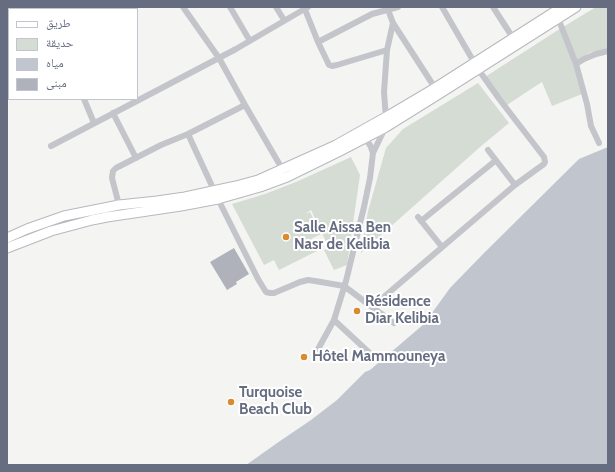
<!DOCTYPE html>
<html>
<head>
<meta charset="utf-8">
<style>
  body { margin:0 }
  #map { position:relative; width:615px; height:472px; overflow:hidden; background:#f4f5f2; font-family:Cabin,"Noto Naskh Arabic",sans-serif }
  canvas { display:block }
  .frame { position:absolute; inset:0; border:8px solid #666d81; pointer-events:none }
  .legend { position:absolute; left:8px; top:8px; width:130px; height:92px; box-sizing:border-box; background:#fff; border:1px solid #c2c5cd; margin:0; padding:5px 7px; list-style:none; font-size:12px; color:#666d81 }
  .legend li { display:flex; align-items:center; gap:8px; height:20px }
  .legend b { width:20px; border:1px solid #c2c5cd }
</style>
</head>
<body>
<div id="map">
<canvas width="615" height="472"></canvas>
<div class="frame"></div>
<ul class="legend">
<li><b style="height:5px;background:#fff"></b>طريق</li>
<li><b style="height:11px;background:#d4dcd4"></b>حديقة</li>
<li><b style="height:11px;background:#c1c6ce"></b>مياه</li>
<li><b style="height:11px;background:#afb2ba"></b>مبنى</li>
</ul>
</div>
<script>
const ctx = document.querySelector('canvas').getContext('2d');
ctx.lineJoin = 'round';
function fill(path, color) {
  ctx.fillStyle = color;
  ctx.fill(path, 'evenodd');
}
function poly(rows) {
  const path = new Path2D();
  for (const r of rows) {
    path.moveTo(r[0], r[1]);
    for (let i = 2; i < r.length; i += 2) path.lineTo(r[i], r[i + 1]);
  }
  return path;
}
function strokePath(path, color, width, dash) {
  ctx.strokeStyle = color;
  ctx.lineWidth = width;
  ctx.lineCap = dash ? 'butt' : 'round';
  ctx.setLineDash(dash || []);
  ctx.stroke(path);
}
function write(font, color, halo, rows, align = 'center') {
  ctx.font = font + ' Cabin,sans-serif';
  ctx.lineWidth = 4;
  ctx.setLineDash([]);
  ctx.textBaseline = 'middle';
  ctx.strokeStyle = halo;
  ctx.fillStyle = color;
  for (const [text, x, y, turn = 0] of rows) {
    ctx.save();
    ctx.translate(x, y);
    ctx.rotate((+turn || 0) * Math.PI / 180);
    ctx.textAlign = isNaN(turn) ? turn : align;
    if (halo) ctx.strokeText(text, 0, 0);
    ctx.fillText(text, 0, 0);
    ctx.restore();
  }
}
const green = poly([
  [596,7,608,7,608,48,589,53,574,64,582,94,552,106,542,82,528,91,507,105,485,77,558,30],
  [478,83,509,123,480,147,361,253,368,211,386,148,403,129],
  [351,157,360,175,347,265,334,270,324,250,329,248,311,210,305,214,310,212,321,234,311,239,317,251,279,270,274,260,264,265,232,204,265,194,296,182]
]);
const water = poly([
  [608,147,608,465,246,465,280,441,311,420,337,400,365,372,370,370,424,324,450,288,484,253,579,159]
]);
const building = poly([
  [234,248,249,274,236,282,237,284,227,290,210,262]
]);
const minor = poly([
  [183,7,219,58,245,105,284,172],
  [230,7,250,41],
  [276,7,284,20],
  [304,7,318,42,329,65,332,66,337,65,387,50],
  [387,7,393,23,437,91],
  [493,7,515,41],
  [82,9,86,7],
  [558,18,576,64,587,104,591,126,599,143],
  [318,42,372,14,398,7],
  [576,64,584,59,596,54,608,51],
  [7,81,9,80],
  [84,99,94,123],
  [113,113,136,158],
  [386,119,384,92,387,50,393,23],
  [188,134,218,199,258,279,266,292,270,293,274,293,300,282,308,280,315,281,344,286,372,307,515,185,544,164,545,162,544,157,500,100,478,69,442,7],
  [364,138,370,145,373,153],
  [51,146,236,49,308,7],
  [488,150,515,185],
  [119,205,112,178,113,171,116,168,161,145,188,134,245,105],
  [418,217,442,247],
  [421,221,495,161],
  [372,307,394,323],
  [334,320,375,358],
  [317,351,334,320,346,281,364,207,370,178,373,153,385,128]
]);
const secondary = poly([
  [7,238,27,229,64,216,119,205,157,201,185,197,236,186,258,180,336,145,386,117,435,88,562,7],
  [7,248,51,231,92,220,107,217,181,206,218,199,260,187,287,177,338,152,386,127,439,94,576,7]
]);
const markers = [
  [286,237,4,"#d98b2f"],
  [357,311,4,"#d98b2f"],
  [304,357,4,"#d98b2f"],
  [231,402,4,"#d98b2f"]
];
const poiNames = [
  ["Salle Aissa Ben",294,228],
  ["Nasr de Kelibia",294,245],
  ["Résidence",365,302],
  ["Diar Kelibia",365,319],
  ["Hôtel Mammouneya",312,357],
  ["Turquoise",239,393],
  ["Beach Club",239,410]
];
fill(green, '#d4dcd4');
fill(water, '#c1c6ce');
fill(building, '#afb2ba');
strokePath(secondary, '#b6b8be', 11);
strokePath(minor, '#c4c5ca', 6);
strokePath(secondary, '#fff', 9);
for (const [x, y, r, color] of markers) {
  const dot = new Path2D();
  dot.arc(x, y, r, 0, 2 * Math.PI);
  ctx.fillStyle = color;
  ctx.fill(dot);
  strokePath(dot, '#fff', 1.5);
}
write('bold 15px', '#666d81', '#fff', poiNames, 'left');
</script>
</body>
</html>
